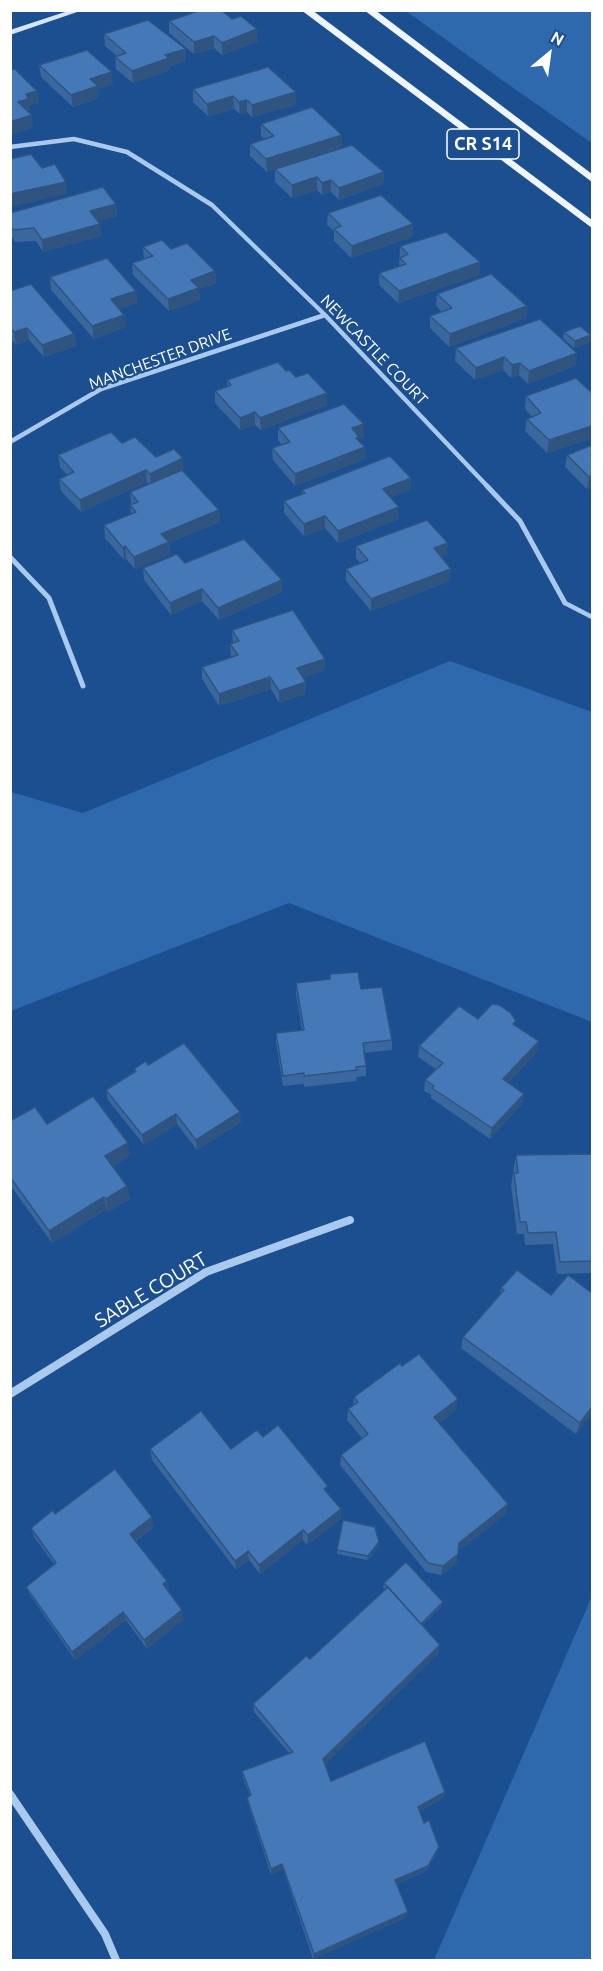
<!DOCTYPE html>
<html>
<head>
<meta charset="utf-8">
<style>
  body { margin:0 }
  #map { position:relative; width:603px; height:1971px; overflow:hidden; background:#1b4f8f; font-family:Ubuntu,sans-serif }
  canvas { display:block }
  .frame { position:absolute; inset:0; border:12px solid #fff; pointer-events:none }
  .north { position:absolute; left:519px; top:24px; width:60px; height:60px; -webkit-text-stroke:4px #1b4f8f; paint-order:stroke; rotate:29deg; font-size:16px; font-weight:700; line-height:24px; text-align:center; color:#fff }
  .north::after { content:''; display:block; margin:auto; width:21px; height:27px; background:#fff; clip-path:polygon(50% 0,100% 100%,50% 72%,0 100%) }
</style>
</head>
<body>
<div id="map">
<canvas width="603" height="1971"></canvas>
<div class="frame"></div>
<div class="north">N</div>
</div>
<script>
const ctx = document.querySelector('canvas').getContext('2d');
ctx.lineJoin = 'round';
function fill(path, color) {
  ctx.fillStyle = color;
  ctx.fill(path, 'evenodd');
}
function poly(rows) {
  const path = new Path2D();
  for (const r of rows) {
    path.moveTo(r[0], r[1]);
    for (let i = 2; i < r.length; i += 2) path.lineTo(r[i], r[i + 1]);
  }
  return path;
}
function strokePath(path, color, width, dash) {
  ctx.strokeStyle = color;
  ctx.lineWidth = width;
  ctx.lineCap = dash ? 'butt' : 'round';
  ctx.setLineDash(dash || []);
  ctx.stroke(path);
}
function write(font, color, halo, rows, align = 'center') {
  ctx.font = font + ' Ubuntu,sans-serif';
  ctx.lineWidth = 4.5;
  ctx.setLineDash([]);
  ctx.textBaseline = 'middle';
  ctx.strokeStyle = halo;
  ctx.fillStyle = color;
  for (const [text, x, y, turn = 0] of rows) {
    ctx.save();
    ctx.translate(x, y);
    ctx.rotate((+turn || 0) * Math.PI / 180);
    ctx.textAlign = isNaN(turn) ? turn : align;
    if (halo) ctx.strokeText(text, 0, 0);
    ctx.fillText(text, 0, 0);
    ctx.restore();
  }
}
const green = poly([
  [406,11,592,11,592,143,502,80],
  [450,661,592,712,592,1022,289,903,11,1011,11,792,83,813],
  [592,1596,592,1960,434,1960]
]);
const service = poly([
  [565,603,592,617]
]);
const minorFar2 = poly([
  [10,147,74,139,127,152,212,205,325,315,488,487],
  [10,442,101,389,325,315]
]);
const minorFar1 = poly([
  [487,486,520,521,565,603],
  [10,557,49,598,83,686]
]);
const minor = poly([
  [10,1394,206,1272,350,1220],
  [10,1794,105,1934,116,1960]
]);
const secondary = poly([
  [71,10,83,10,10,35,10,30,71,10]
]);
const primary = poly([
  [301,10,312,10,592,220,592,228,301,10],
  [364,10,375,10,592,174,592,182,364,10]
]);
const wall = poly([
  [169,21,258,41,222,55,214,48,194,54,169,33],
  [104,34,186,49,186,61,170,66,170,70,133,83,116,69,115,57,117,56,105,46],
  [39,65,113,84,98,89,99,98,73,107,41,77],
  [193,89,296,105,252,117,247,112,240,114,234,109,208,116,193,102],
  [261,124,342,135,342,147,267,172,250,156,250,144,264,139,261,136],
  [275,169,384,172,383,184,339,200,331,192,322,195,317,190,292,198,275,182],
  [116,204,117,216,97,221,100,224,101,236,43,252,36,241,15,242,10,233,10,213],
  [328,213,413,224,412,237,351,258,334,241,334,231,327,225],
  [400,246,480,262,479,275,398,303,379,285,379,273,399,266],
  [143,247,171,249,215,271,216,283,199,289,200,300,169,311,133,275,132,263,144,259],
  [50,277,136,291,137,303,119,309,126,327,94,339,51,290],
  [10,291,74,334,76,346,44,357,29,340,16,345,12,340,10,341],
  [437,294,527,306,526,318,449,347,430,328,430,316,442,312,436,306],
  [564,332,590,342,574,348,563,338],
  [456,348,577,353,575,366,528,384,519,375,511,378,503,370,475,380,455,361],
  [286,371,296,377,327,405,261,430,255,425,240,430,215,403,215,391,227,386,227,380],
  [592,393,592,438,547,453,525,431,527,419,532,417,525,409,526,396],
  [278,428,364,437,359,438,359,441,365,447,365,459,295,486,273,460,272,448,282,445,278,440],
  [122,443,156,457,184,471,183,471,220,522,169,543,170,554,135,569,126,559,124,560,105,538,104,525,131,514,130,505,131,504,130,492,149,484,147,482,81,512,61,491,59,479,67,475,60,467,58,455],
  [592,445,592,487,587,489,565,467,567,455],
  [411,478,410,490,391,497,398,519,338,543,325,528,304,536,284,513,284,501,302,494,302,490],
  [448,543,446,555,441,557,450,581,371,611,346,581,346,569,360,563,356,558,356,546],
  [185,563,282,580,282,592,219,620,202,601,171,615,144,580,143,568],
  [232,630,325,659,325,670,303,678,306,682,305,694,279,703,271,689,219,706,202,679,202,667,232,657,231,656,230,644,233,643],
  [330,974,361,989,392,1040,392,1050,364,1053,366,1066,366,1076,357,1077,356,1081,304,1087,304,1084,283,1086,276,1043,276,1033,302,1030,296,994,296,983,330,979],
  [478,1019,515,1025,539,1041,537,1052,508,1083,524,1094,522,1104,490,1139,431,1098,431,1095,424,1091,425,1080,436,1069,418,1057,419,1046],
  [148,1065,241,1122,197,1150,177,1124,144,1145,108,1100,106,1090,135,1073,134,1069],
  [10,1121,47,1124,130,1156,113,1166,130,1199,108,1212,107,1209,52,1243,10,1185],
  [592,1154,592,1273,557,1274,553,1244,525,1245,524,1234,517,1234,511,1185,516,1155],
  [517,1270,592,1413,576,1434,461,1348,463,1337,500,1294,501,1288],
  [402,1366,456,1410,439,1423,506,1514,458,1551,456,1564,441,1575,426,1572,340,1465,341,1455,362,1438,347,1420,348,1409,353,1405,354,1397],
  [263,1437,328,1493,341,1519,307,1545,303,1540,260,1574,249,1560,236,1570,152,1460,150,1449,231,1449],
  [55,1514,154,1527,136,1541,167,1581,169,1590,168,1591,184,1619,147,1649,126,1620,75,1660,30,1595,26,1587,54,1564,34,1537,31,1528],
  [379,1542,379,1546,367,1560,337,1554,337,1550],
  [384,1583,442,1606,422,1626,438,1654,325,1764,331,1781,445,1792,443,1798,419,1812,437,1853,426,1871,397,1884,407,1917,313,1959,283,1869,271,1875,248,1804,247,1798,250,1796,243,1778,242,1771,289,1753,254,1712,253,1704,310,1659,385,1589,383,1587]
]);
const shadedWall = poly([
  [257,29,258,41,222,55,222,43],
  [214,36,214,48,194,54,194,42],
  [186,49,186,61,170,66,170,70,133,83,132,71,165,55],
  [112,72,113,84,98,89,99,98,73,107,71,95,90,79],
  [37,91,39,103,29,106,30,111,20,115,18,102,26,94],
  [296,92,296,105,252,117,252,105],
  [233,96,234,109,208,116,207,104],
  [247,100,247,112,240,114,239,102],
  [32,115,33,128,10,135,10,122],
  [342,135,342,147,267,172,266,159],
  [384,172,383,184,339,200,339,188],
  [317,177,317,190,292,198,292,185],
  [331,180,331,192,322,195,322,183],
  [66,182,67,194,10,207,10,194],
  [116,204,117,216,91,223,90,211],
  [100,224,101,236,43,252,42,240],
  [413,224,412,237,351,258,352,246],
  [480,262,479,275,398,303,399,291],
  [215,271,216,283,199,289,200,300,169,311,168,299,191,280],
  [136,291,137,303,112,312,111,299],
  [527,306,526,318,449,347,450,334],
  [124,315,126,327,94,339,92,326],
  [10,328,12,340,10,341],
  [27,328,29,340,16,345,14,332],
  [74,334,76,346,44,357,42,345],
  [591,335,590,342,574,348,575,341],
  [577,353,575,366,528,384,529,371],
  [504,357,503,370,475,380,476,368],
  [520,363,519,375,511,378,512,365],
  [327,393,327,405,261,430,260,418],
  [255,412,255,425,240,430,240,418],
  [364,424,364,437,359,438,359,449,352,428],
  [592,426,592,438,547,453,549,440],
  [365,447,365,459,295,486,295,474],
  [183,458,184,471,151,486,150,474],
  [146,470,147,482,81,512,80,500],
  [592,475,592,487,587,489,589,477],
  [411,478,410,490,382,501,383,489],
  [399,507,398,519,338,543,338,531],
  [219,510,220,522,169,543,170,554,135,569,134,557,161,534],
  [325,516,325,528,304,536,304,524],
  [448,543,446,555,433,560,434,548],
  [125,546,126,559,124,560,123,548],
  [451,569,450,581,371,611,371,599],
  [282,580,282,592,219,620,218,608],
  [202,589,202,601,171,615,170,603],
  [325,659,325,670,297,680,297,668],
  [270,677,271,689,219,706,219,694],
  [306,682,305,694,279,703,279,691],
  [539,1041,537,1052,501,1090,503,1079],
  [524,1094,522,1104,490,1139,492,1128],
  [240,1112,241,1122,197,1150,196,1140],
  [176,1114,177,1124,144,1145,142,1135],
  [128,1143,130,1156,108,1169,105,1156],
  [127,1186,130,1199,108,1212,106,1199],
  [104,1197,107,1209,52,1243,49,1231],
  [458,1399,456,1410,432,1428,434,1417],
  [592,1407,592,1413,576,1434,580,1423],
  [508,1504,506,1514,457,1552,459,1543],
  [341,1509,341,1519,307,1545,308,1535],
  [152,1517,154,1527,132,1543,130,1534],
  [303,1530,303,1540,260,1574,259,1565],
  [379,1542,379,1546,367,1560,368,1556],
  [248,1551,249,1560,236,1570,235,1561],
  [458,1554,456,1564,441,1575,443,1566],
  [167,1581,169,1590,165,1593,163,1584],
  [443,1602,442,1606,420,1628,421,1624],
  [182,1610,184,1619,147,1649,144,1640],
  [123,1612,126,1620,75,1660,72,1652],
  [440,1645,438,1654,323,1766,323,1759],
  [445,1792,443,1798,416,1814,418,1807],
  [439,1847,437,1853,426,1871,394,1885,395,1880],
  [282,1864,283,1869,271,1875,271,1869],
  [408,1912,407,1917,313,1959,314,1954]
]);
const building = poly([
  [201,10,221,10,232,19,241,16,257,29,222,43,214,36,194,42,169,21,201,10],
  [148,20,186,49,165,55,169,58,132,71,115,57,126,53,104,34,148,20],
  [87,50,112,72,90,79,98,86,71,95,39,65,87,50],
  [268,67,296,92,252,105,247,100,239,102,233,96,207,104,193,89,268,67],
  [15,69,37,91,26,94,28,99,18,102,32,115,10,122,10,70,15,69],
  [312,107,342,135,266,159,250,144,274,136,261,124,312,107],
  [352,145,384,172,339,188,331,180,322,183,317,177,292,185,275,169,352,145],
  [31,154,42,168,55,164,66,182,10,194,10,159,31,154],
  [103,187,116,204,90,211,100,224,42,240,34,228,13,230,10,225,10,213,103,187],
  [381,195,413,224,352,246,334,229,341,226,328,213,381,195],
  [446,232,480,262,399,291,379,273,406,264,400,258,408,254,400,246,446,232],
  [162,240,171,249,187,243,215,271,191,280,199,288,168,299,132,263,153,256,143,247,162,240],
  [107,258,136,291,111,299,124,315,92,326,50,277,107,258],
  [491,274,527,306,450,334,430,316,452,308,437,294,491,274],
  [31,284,74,334,42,345,27,328,14,332,10,328,10,291,31,284],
  [540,319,577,353,529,371,520,363,512,365,504,357,476,368,456,348,540,319],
  [580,326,591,335,575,341,564,332,580,326],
  [278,362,286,371,289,370,296,377,308,373,327,393,260,418,255,412,240,418,215,391,231,385,227,380,278,362],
  [576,378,592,393,592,426,549,440,527,419,541,413,526,396,576,378],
  [344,404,364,424,352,428,359,437,356,438,365,447,295,474,272,448,290,442,278,428,344,404],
  [111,432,122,443,135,437,156,457,174,449,183,458,150,474,146,470,80,500,59,479,74,472,58,455,111,432],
  [592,445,592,475,589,477,567,455,592,445],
  [390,456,411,478,383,489,399,507,338,531,325,516,304,524,284,501,305,493,302,490,390,456],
  [182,470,219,510,161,534,169,542,134,557,125,546,123,548,104,525,136,512,130,505,138,502,130,492,182,470],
  [427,520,448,543,434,548,451,569,371,599,346,569,368,560,356,546,427,520],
  [244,539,282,580,218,608,202,589,170,603,143,568,177,554,185,563,244,539],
  [293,610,325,659,297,668,306,682,279,691,270,677,219,694,202,667,238,655,230,644,239,641,232,630,293,610],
  [358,972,361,989,382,987,392,1040,363,1043,366,1066,356,1067,357,1070,304,1076,304,1073,283,1076,276,1033,304,1030,296,983,330,979,330,974,358,972],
  [492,1004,499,1005,511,1013,516,1021,513,1024,539,1041,503,1079,524,1094,492,1128,432,1088,434,1086,425,1080,443,1063,419,1046,459,1006,478,1019,492,1004],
  [184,1043,240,1112,196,1140,176,1114,142,1135,106,1090,136,1071,134,1069,146,1061,148,1065,184,1043],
  [93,1096,128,1143,105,1156,127,1186,106,1199,104,1197,49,1231,10,1177,10,1121,35,1107,47,1124,93,1096],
  [592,1154,592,1261,560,1262,556,1232,528,1233,526,1222,520,1222,514,1173,518,1173,516,1155,592,1154],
  [517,1270,551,1295,568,1275,592,1293,592,1407,580,1423,463,1337,504,1290,501,1288,517,1270],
  [419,1354,458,1399,434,1417,508,1504,459,1543,458,1554,443,1566,428,1563,341,1455,368,1434,348,1409,358,1402,354,1397,400,1363,402,1366,419,1354],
  [201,1411,231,1449,257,1430,263,1437,278,1425,328,1486,324,1489,341,1509,308,1535,303,1530,259,1565,248,1551,235,1561,150,1449,201,1411],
  [115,1469,152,1517,130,1534,167,1581,163,1584,182,1610,144,1640,123,1612,72,1652,26,1587,56,1563,31,1528,53,1510,55,1514,115,1469],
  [343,1520,375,1527,379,1542,368,1556,337,1550,343,1520],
  [406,1562,443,1602,421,1624,384,1583,406,1562],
  [388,1587,440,1645,323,1759,331,1781,425,1741,445,1792,418,1807,424,1823,429,1820,439,1847,428,1866,395,1880,408,1912,314,1954,282,1864,271,1869,247,1798,251,1795,242,1771,293,1752,253,1704,306,1656,310,1659,388,1587]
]);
const farStreetnames = [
  ["NEWCASTLE COURT",374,350,46],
  ["MANCHESTER DRIVE",160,359,-20]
];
const shields = [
  [483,144,72]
];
const shieldNames = [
  ["CR S14",483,144]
];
const streetNames = [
  ["SABLE COURT",151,1290,-31]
];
fill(green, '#2e69ad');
strokePath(service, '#a9c9ee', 4.5);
strokePath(minorFar2, '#a9c9ee', 4.5);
strokePath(minorFar1, '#a9c9ee', 5);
strokePath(minor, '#a9c9ee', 8);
fill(secondary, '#d6e6fa');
fill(primary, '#f0f6ff');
fill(wall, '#3a679d');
fill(shadedWall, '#305480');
fill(building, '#4478b7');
strokePath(building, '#305480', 1.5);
write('16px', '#fff', '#1b4f8f', farStreetnames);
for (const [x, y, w] of shields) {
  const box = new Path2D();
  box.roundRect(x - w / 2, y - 15, w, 30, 4.5);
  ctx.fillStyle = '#1b4f8f';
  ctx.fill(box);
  strokePath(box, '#fff', 1.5);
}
write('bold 18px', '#fff', null, shieldNames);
write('20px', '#fff', '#1b4f8f', streetNames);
</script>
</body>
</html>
